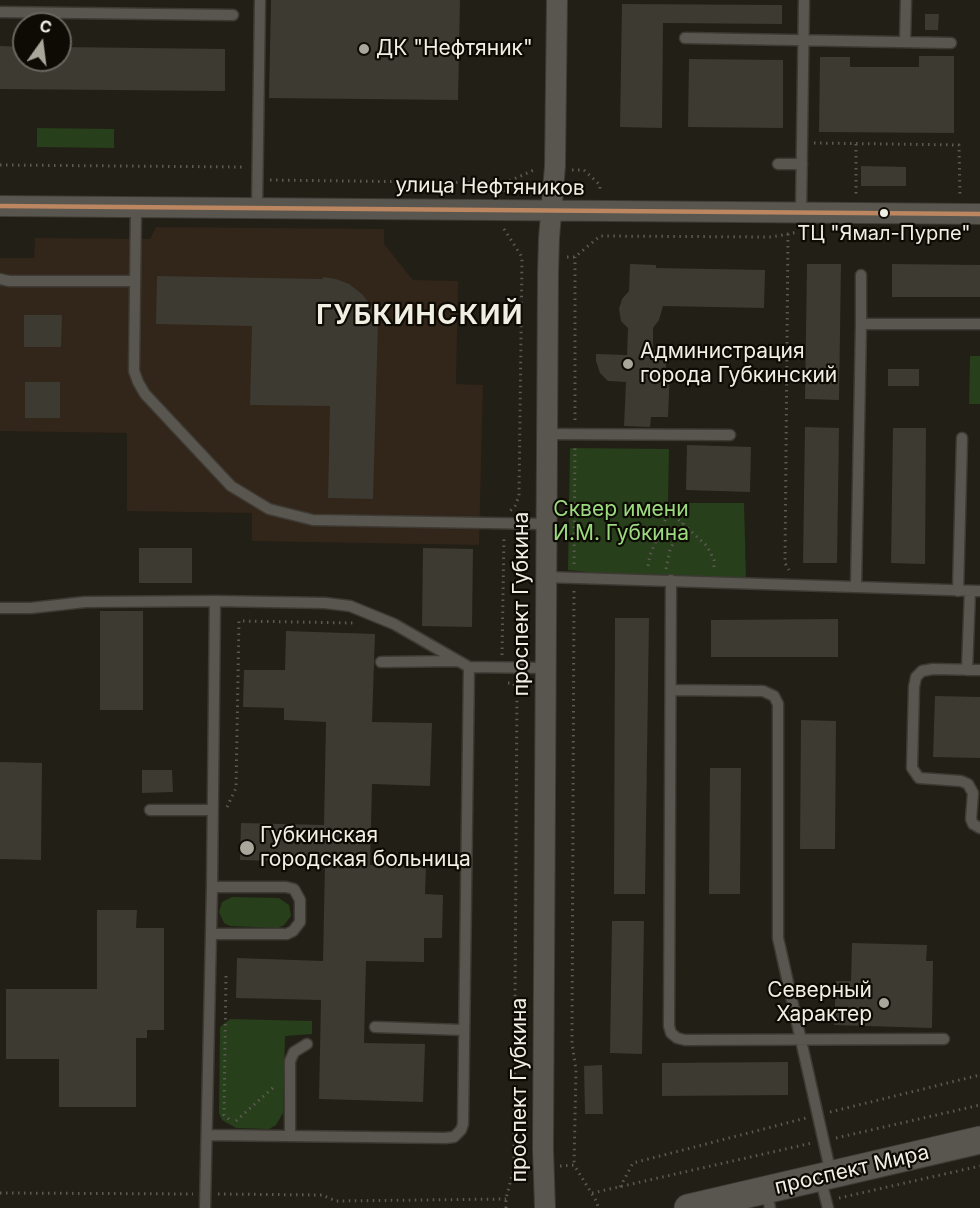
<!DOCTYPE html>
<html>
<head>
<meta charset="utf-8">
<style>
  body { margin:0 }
  #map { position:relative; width:980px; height:1208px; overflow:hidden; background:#221f16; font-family:Inter,sans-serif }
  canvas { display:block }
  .north { position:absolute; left:12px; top:12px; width:60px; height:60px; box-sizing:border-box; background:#0e0b05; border:2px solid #69665e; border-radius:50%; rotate:14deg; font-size:16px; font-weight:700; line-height:24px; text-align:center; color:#f1eee3 }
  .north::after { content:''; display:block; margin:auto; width:21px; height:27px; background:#a9a69b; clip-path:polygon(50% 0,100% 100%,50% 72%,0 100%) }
</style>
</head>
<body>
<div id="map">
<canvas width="980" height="1208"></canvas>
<div class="north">С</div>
</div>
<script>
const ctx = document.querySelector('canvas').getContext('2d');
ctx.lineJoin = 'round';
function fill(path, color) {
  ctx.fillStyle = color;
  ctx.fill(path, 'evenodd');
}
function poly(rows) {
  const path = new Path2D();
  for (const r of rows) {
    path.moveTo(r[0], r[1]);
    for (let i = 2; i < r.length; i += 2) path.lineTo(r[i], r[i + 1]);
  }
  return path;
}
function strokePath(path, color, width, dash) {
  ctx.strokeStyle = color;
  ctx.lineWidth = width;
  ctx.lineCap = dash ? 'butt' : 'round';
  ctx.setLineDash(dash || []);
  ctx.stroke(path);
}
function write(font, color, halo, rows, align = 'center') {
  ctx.font = font + ' Inter,sans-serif';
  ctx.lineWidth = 4.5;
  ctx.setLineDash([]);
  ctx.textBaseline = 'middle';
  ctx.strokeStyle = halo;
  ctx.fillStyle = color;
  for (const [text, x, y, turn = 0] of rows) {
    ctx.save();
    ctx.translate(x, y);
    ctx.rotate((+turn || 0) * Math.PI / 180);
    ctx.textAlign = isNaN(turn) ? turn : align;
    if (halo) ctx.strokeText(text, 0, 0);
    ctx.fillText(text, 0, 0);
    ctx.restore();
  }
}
const commercial = poly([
  [156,227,384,229,384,244,413,280,458,281,456,384,483,385,479,545,252,541,252,513,127,511,127,433,0,431,0,258,34,258,35,238,150,239]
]);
const green = poly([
  [37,128,114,129,114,148,37,147],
  [970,356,980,356,980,404,969,404],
  [570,448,669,449,668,503,744,503,746,579,675,576,663,580,568,570],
  [232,897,279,898,289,905,291,916,284,925,278,928,230,926,224,923,219,912,222,902],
  [230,1019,312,1021,312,1034,285,1036,283,1113,276,1125,269,1129,236,1128,222,1120,219,1113,220,1027]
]);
const building = poly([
  [271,0,460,0,458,100,269,98],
  [622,4,782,5,782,24,663,23,662,128,620,127],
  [925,14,939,14,938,30,925,30],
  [0,46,24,47,24,60,60,60,60,47,225,49,225,91,0,89],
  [919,56,954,56,954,133,819,132,820,57,850,57,850,67,919,67],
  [689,59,783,60,783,128,688,127],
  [861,166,906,167,906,186,861,186],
  [630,264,656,265,656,268,765,270,764,308,663,306,659,320,653,328,653,350,666,351,666,370,670,370,668,417,651,417,650,427,624,426,626,382,608,381,600,373,596,361,596,354,627,355,628,328,621,321,619,309,622,299,629,291],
  [807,264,841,264,839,400,805,399],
  [892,264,980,265,980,297,892,297],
  [157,276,323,279,323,277,336,279,349,284,362,294,373,308,378,323,373,499,328,498,330,406,250,405,252,326,156,324],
  [24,315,62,315,61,347,24,347],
  [888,369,919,369,919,386,888,386],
  [25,382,60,382,60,418,25,418],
  [805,427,839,428,837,563,803,563],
  [893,428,926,428,925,564,891,563],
  [687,445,751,447,750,492,686,490],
  [139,548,192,548,192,583,139,583],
  [423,548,473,549,472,627,422,626],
  [100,611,143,611,143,710,100,710],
  [615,618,649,618,645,894,614,894],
  [838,619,838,657,711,657,711,620],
  [286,631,375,634,372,722,432,723,430,786,372,784,370,865,426,866,425,894,443,895,442,938,424,938,424,962,366,961,364,1043,425,1044,423,1102,319,1099,321,1000,236,998,237,958,323,961,325,862,240,860,241,823,324,825,326,722,284,720,284,708,243,707,244,670,285,670],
  [935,696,980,697,980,758,933,757],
  [801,720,836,721,835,849,800,849],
  [0,762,42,763,41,860,0,859],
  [710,768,741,768,740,894,709,894],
  [142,770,172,770,173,792,142,793],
  [97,910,137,910,136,928,164,928,164,1030,147,1030,147,1038,136,1038,136,1107,59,1107,59,1059,6,1059,6,989,97,989],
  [612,921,644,921,642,1054,610,1053],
  [852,943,927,945,926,961,933,961,932,1028,834,1025,836,981,851,981],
  [788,1062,788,1095,662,1096,662,1063],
  [602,1065,603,1114,585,1114,584,1066]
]);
const path = poly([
  [814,143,959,145,960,196],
  [856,144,856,196],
  [0,165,244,167],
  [572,170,584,170,600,185,600,192],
  [270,180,505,183,536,169],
  [505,192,505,183],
  [504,229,522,257,519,496,515,506,510,511],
  [788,234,785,563,789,570],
  [567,257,575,257,600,236,772,237,798,232],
  [575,420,575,257],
  [574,564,575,447],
  [648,566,650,555,669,511,707,546,714,560,714,571],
  [666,569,670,550,683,523],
  [574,591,572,1043,576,1070,574,1165],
  [502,655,504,536],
  [508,683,513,683,517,689,514,1167],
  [227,807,236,788,239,621,353,623],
  [226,976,224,1115,231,1121],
  [830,1112,980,1075],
  [236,1121,276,1085],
  [836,1138,980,1105],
  [560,1166,574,1165,597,1202,598,1208],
  [620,1187,633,1163,806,1118],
  [0,1193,193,1194],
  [592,1193,812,1143],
  [218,1194,322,1195,336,1201,506,1199],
  [839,1198,980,1166],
  [506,1208,506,1199,514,1167,526,1167]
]);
const service = poly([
  [0,12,233,15],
  [685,38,951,43],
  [905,42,906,0],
  [778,164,802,164],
  [136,207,134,371,138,382,145,394,231,486,269,509,313,520,546,524],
  [257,209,260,0],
  [801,213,804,0],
  [861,275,861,324],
  [0,279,9,281,135,281],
  [547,434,730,435],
  [546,577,980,591],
  [671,580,669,1026,671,1033,677,1038,685,1040,944,1039],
  [856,587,861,324,980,324],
  [958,591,962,438],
  [0,608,31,608,85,602,215,601,325,603,350,606,394,624,469,667,545,668],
  [381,662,458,661],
  [967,670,970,591],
  [980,670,933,669,922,671,916,677,914,687,912,768,919,778,961,781,968,784,973,793,971,819,973,824,980,828],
  [671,690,763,691,774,696,778,704,778,938,831,1174],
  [150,810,212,810],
  [211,934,287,934,293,931,300,922,300,900,294,889,286,887,212,887],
  [375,1027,464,1030],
  [207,1135,445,1138,454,1137,461,1130,463,1124,469,667],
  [290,1136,290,1061,294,1052,307,1044],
  [820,1177,828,1208],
  [766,1190,770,1208],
  [205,1208,212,887,215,601]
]);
const minor = poly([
  [0,206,980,214],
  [545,1208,543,1149,548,273,549,238,555,166,557,0]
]);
const secondary = poly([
  [688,1208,980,1140]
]);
const bus1 = poly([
  [0,206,980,214]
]);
const markers = [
  [364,49,6,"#a9a69b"],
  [884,213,5,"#f1eee3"],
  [628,364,6,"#a9a69b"],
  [247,848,8,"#a9a69b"],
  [884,1003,6,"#a9a69b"]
];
const busNames = [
  ["ТЦ \"Ямал-Пурпе\"",884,234]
];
const poiNames = [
  ["ДК \"Нефтяник\"",376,49],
  ["Администрация",640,352],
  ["города Губкинский",640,376],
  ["Губкинская",260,836],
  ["городская больница",260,860],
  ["Северный",872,991,"right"],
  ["Характер",872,1015,"right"]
];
const streetNames = [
  ["улица Нефтяников",490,187,1],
  ["проспект Губкина",522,604,-90],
  ["проспект Губкина",520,1090,-90],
  ["проспект Мира",852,1170,-13]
];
const parkNames = [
  ["Сквер имени",621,510],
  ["И.М. Губкина",621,534]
];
const districtNames = [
  ["ГУБКИНСКИЙ",420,316]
];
fill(commercial, '#322519');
fill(green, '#273f1a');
fill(building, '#3d3a32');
strokePath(service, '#3d3a34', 13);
strokePath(minor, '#3d3a34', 22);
strokePath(secondary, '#3d3a34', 29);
strokePath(path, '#5c5a52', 3, [1.5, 4.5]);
strokePath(service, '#59564f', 10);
strokePath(minor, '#59564f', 20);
strokePath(secondary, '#59564f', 27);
strokePath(bus1, '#bb8660', 4.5);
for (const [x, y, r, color] of markers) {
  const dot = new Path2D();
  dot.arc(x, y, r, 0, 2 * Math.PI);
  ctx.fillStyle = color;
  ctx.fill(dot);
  strokePath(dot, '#0e0b05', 2);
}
write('20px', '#f1eee3', '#0e0b05', busNames);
write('21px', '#f1eee3', '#0e0b05', poiNames, 'left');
write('21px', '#f1eee3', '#0e0b05', streetNames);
write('21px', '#9bda7e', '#0e0b05', parkNames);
ctx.letterSpacing = '1.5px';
write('bold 27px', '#f1eee3', '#0e0b05', districtNames);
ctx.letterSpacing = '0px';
</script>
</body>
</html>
